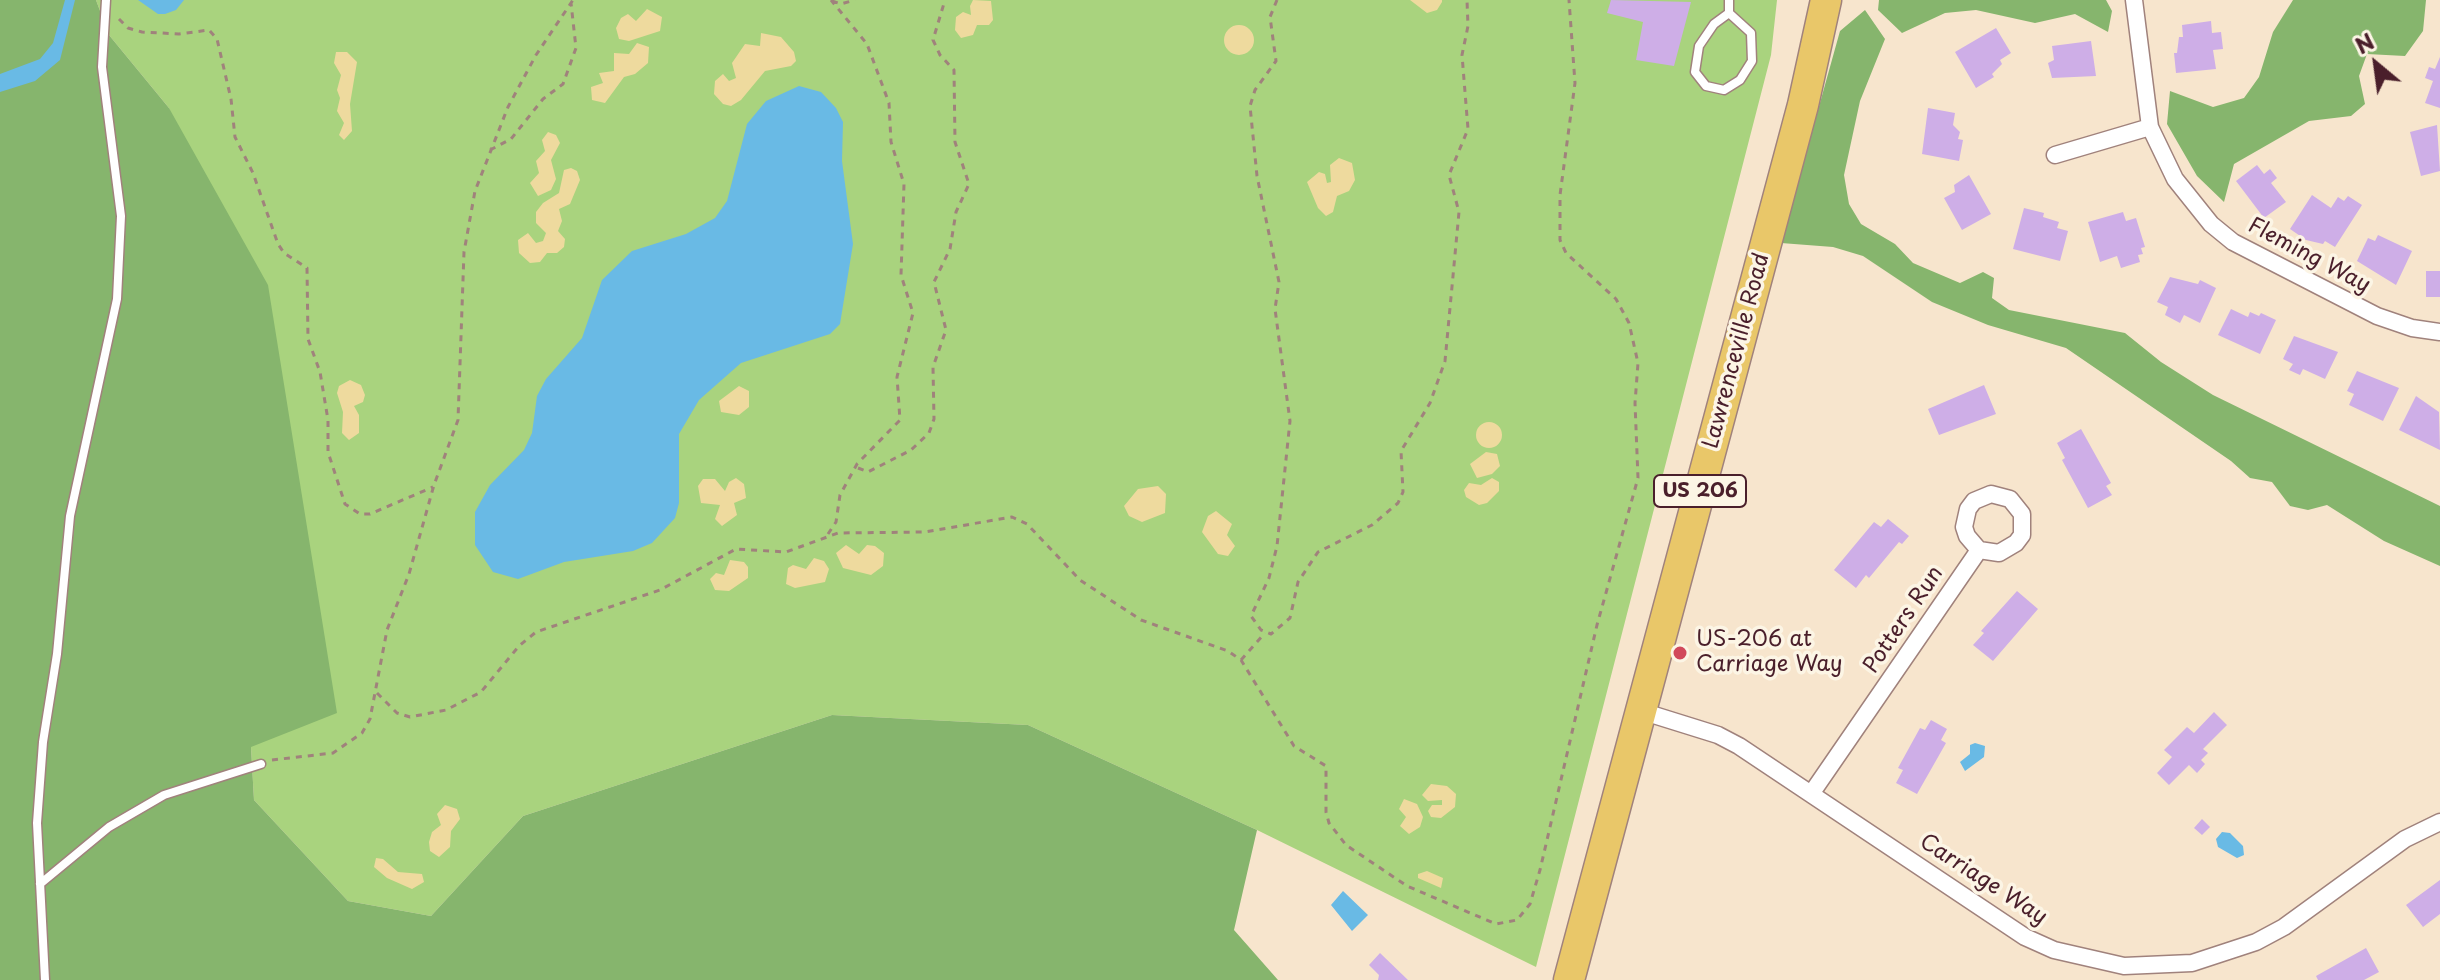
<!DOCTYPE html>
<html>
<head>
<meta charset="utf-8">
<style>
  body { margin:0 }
  #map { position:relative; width:2440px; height:980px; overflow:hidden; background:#f7e5cd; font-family:"Playpen Sans",sans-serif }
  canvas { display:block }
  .north { position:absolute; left:2336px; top:24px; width:80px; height:80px; -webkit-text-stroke:6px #fcf5e5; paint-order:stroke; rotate:331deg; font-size:22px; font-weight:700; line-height:32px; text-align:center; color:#4a1f2b }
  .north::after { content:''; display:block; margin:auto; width:28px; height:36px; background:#4a1f2b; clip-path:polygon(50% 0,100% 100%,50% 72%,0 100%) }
</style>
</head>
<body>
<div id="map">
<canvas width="2440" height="980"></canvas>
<div class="north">N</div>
</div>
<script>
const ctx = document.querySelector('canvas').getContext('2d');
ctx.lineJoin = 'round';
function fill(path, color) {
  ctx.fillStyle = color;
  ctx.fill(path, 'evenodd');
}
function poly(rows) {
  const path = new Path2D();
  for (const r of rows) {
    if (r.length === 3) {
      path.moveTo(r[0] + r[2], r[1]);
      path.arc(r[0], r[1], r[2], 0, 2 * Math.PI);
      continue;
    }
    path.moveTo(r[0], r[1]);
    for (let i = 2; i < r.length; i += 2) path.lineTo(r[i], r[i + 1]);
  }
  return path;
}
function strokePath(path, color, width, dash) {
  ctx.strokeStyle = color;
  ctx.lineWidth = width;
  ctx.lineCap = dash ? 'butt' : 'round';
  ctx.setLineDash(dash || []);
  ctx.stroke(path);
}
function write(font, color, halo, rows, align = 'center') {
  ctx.font = font + ' "Playpen Sans",sans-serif';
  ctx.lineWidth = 7;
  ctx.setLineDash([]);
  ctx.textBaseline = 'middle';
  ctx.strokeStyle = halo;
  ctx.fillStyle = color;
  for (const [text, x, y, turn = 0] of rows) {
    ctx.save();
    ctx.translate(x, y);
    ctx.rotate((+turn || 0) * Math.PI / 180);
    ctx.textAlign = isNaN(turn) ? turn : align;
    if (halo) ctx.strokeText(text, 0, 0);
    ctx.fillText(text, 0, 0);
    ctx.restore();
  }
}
const green = poly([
  [96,0,1777,0,1771,55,1536,967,1257,830,1028,725,832,715,523,816,431,916,348,901,254,800,251,747,169,108,109,35]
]);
const forest = poly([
  [0,0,96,0,109,35,169,108,268,285,337,713,251,747,254,800,348,901,431,916,523,816,832,715,1028,725,1257,830,1234,930,1278,980,0,980],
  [1879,0,2106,0,2112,11,2108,32,2075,14,2035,23,1976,10,1945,13,1902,33,1878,10],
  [2293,0,2426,0,2423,31,2405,56,2367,54,2359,76,2365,104,2351,116,2309,121,2234,164,2224,202,2197,176,2167,124,2170,91,2213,107,2244,98,2259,77,2273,32],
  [1865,10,1885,39,1860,101,1844,175,1849,204,1861,224,1895,244,1913,263,1960,283,1983,272,1994,278,1992,298,2009,310,2125,333,2161,362,2213,395,2440,506,2440,566,2384,541,2327,505,2308,510,2290,506,2272,482,2250,478,2231,461,2066,348,1988,325,1932,302,1863,256,1833,247,1781,243,1840,31]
]);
const sand = poly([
  [973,0,991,1,993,20,989,25,977,25,973,35,961,38,955,30,956,17,963,12,971,15,970,6],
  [1410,0,1442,0,1442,2,1437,10,1427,13],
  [647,9,662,17,660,31,629,41,619,39,616,28,621,18,628,14,636,21],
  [1239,40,15],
  [761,33,781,37,794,52,796,61,791,66,765,71,741,100,731,106,723,104,714,94,715,81,723,74,729,81,736,78,732,63,745,44,760,46],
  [637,43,649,47,648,63,635,74,624,77,605,103,592,100,591,87,603,83,599,73,614,71,614,53,629,54],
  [336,52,347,52,357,62,350,104,352,131,344,140,339,135,344,123,337,111,340,98,337,90,341,75,334,63],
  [548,132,556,135,560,143,551,160,556,179,551,190,538,196,530,183,539,173,536,161,545,151,542,140],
  [1339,158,1352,163,1355,180,1349,191,1337,196,1333,212,1326,216,1318,208,1307,182,1319,172,1325,174,1327,183,1331,182,1330,165],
  [571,168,577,171,580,180,570,204,559,209,562,221,558,231,565,239,564,247,557,253,547,253,540,262,530,263,519,253,518,240,528,233,536,243,543,241,546,233,536,223,536,212,543,203,559,193,564,170],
  [350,380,361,385,365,395,363,402,354,406,359,415,359,433,349,440,342,433,343,412,337,393,339,386],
  [739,386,749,391,749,407,739,415,721,412,719,401],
  [1489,435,13],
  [1486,452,1497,454,1500,466,1492,474,1477,478,1470,464],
  [736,478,744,484,746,498,734,503,737,515,722,526,715,519,720,505,701,503,698,486,703,479,715,479,725,491,729,482],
  [1492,478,1499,482,1499,491,1487,503,1479,505,1466,497,1464,490,1469,483,1481,485],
  [1158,486,1166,494,1165,513,1142,522,1129,516,1124,506,1138,489],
  [1216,511,1232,524,1227,535,1235,546,1228,556,1218,554,1202,532,1208,516],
  [846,545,859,554,867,545,875,546,884,553,883,566,871,575,843,568,836,553],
  [814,558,824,561,829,569,825,582,795,588,786,584,788,568,793,565,806,569],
  [730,560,744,562,748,567,748,578,729,591,715,590,710,579,716,573,724,575],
  [1431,784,1447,786,1456,794,1455,807,1441,818,1431,817,1428,811,1432,805,1442,805,1442,800,1428,801,1422,795],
  [1404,799,1417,804,1423,817,1420,827,1409,834,1400,826,1406,817,1399,809],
  [445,805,457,809,460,819,451,831,450,847,439,857,430,851,429,842,432,832,441,825,437,814],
  [376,858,383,859,398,872,422,874,424,882,412,889,387,878,374,867],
  [1427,871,1443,878,1441,888,1418,878,1418,874]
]);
const water = poly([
  [65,0,75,0,60,60,35,81,0,92,0,74,40,59,53,43],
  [138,0,184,0,176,10,165,14,158,14],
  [799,86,821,92,836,108,843,122,842,161,853,244,840,324,830,334,741,363,699,400,679,434,679,503,675,518,652,543,633,551,564,562,518,579,493,572,475,545,475,512,490,485,524,450,532,433,537,396,546,379,582,338,602,280,632,251,686,234,715,218,727,201,747,124,766,101],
  [1975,743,1985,746,1984,757,1965,771,1960,762,1970,754,1970,745],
  [2222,832,2230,833,2243,846,2244,855,2237,858,2218,847,2216,839],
  [1343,891,1368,915,1352,931,1331,905]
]);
const building = poly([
  [1611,0,1691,2,1674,66,1636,60,1643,22,1607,13],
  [2211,21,2212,33,2221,32,2223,49,2213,50,2216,69,2176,73,2174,53,2177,53,2179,37,2183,37,2182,25],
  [1996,28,2011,53,2000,60,2002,64,1992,74,1994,77,1976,88,1955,52],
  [2091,41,2096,76,2052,78,2048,63,2054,60,2052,46],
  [2440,57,2440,108,2425,103,2433,81,2425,78,2429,67,2435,69],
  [1928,108,1955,113,1953,125,1960,132,1958,139,1963,140,1959,161,1922,154],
  [2437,125,2440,171,2421,176,2410,132],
  [2257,165,2264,174,2270,169,2277,178,2271,183,2286,202,2264,218,2236,181],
  [1969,175,1991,214,1962,230,1944,198,1955,192,1954,185],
  [2312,195,2331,208,2338,197,2344,201,2348,196,2362,205,2335,247,2325,241,2323,244,2306,240,2290,229],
  [2024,208,2044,213,2043,217,2059,222,2057,228,2068,231,2060,261,2013,249],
  [2123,212,2126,221,2136,218,2145,247,2141,248,2143,254,2138,255,2140,262,2121,268,2117,256,2100,262,2088,222],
  [2378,235,2412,251,2396,285,2357,261,2368,238,2375,241],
  [2426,271,2440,271,2440,297,2426,297],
  [2170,277,2198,284,2200,280,2216,288,2200,323,2184,315,2180,323,2165,315,2168,307,2157,302],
  [2231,309,2248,317,2250,312,2259,316,2261,313,2276,320,2260,354,2218,335],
  [2294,336,2338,352,2325,379,2303,369,2300,375,2289,370,2293,364,2283,359],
  [2357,371,2399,388,2383,421,2349,405,2354,394,2347,391],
  [1984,385,1996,414,1939,435,1928,409],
  [2416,396,2439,412,2440,450,2399,430],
  [2081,429,2111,483,2106,486,2112,495,2088,508,2062,460,2065,458,2057,443],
  [1888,519,1909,536,1902,544,1899,542,1869,578,1866,575,1856,588,1834,570,1874,522,1881,527],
  [2017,591,2038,609,1993,661,1973,645,1984,633,1981,631],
  [2214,712,2227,725,2203,749,2208,753,2201,760,2205,764,2197,773,2189,765,2169,785,2157,773,2172,757,2164,750,2187,727,2194,733],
  [1931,720,1947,729,1941,740,1946,743,1917,794,1896,783,1903,770,1898,768,1920,728,1925,730],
  [2202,819,2210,827,2202,835,2194,828],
  [2440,880,2440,914,2423,927,2406,905],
  [2366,948,2379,972,2364,980,2318,980,2316,976],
  [1380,953,1408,980,1378,980,1379,975,1369,965]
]);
const path = poly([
  [1277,0,1270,17,1276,61,1255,90,1250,106,1257,176,1279,282,1275,309,1290,421,1277,546,1269,578,1251,616,1261,630,1271,634,1290,618,1298,582,1318,552,1372,525,1398,503,1403,492,1401,451,1430,403,1445,361,1459,212,1449,175,1468,129,1462,55,1468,26,1467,0],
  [832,1,841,4,855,0],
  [119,19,128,28,142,32,179,34,209,30,217,39,231,99,235,137,253,173,278,244,284,253,307,268,308,339,320,372,328,420,328,452,345,504,360,514,370,514,433,487],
  [490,150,511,139,543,99,563,84,576,48,571,3],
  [858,468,868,472,911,450,929,433,934,419,933,367,946,330,934,282,950,249,956,212,969,184,955,142,954,70,940,55,933,40,945,0],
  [828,534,836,522,840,495,857,464,900,420,897,377,913,313,901,275,904,184,891,142,889,103,867,44,831,0],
  [1241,660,1265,633],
  [377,693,397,713,410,717,446,710,481,692,519,646,536,632,660,590,736,549,786,552,838,533,925,532,1012,517,1027,524,1080,580,1141,620,1228,651,1241,660,1294,746,1326,766,1326,812,1329,823,1346,845,1407,886,1496,924,1517,920,1530,904,1540,870,1597,625,1638,478,1635,403,1638,363,1629,323,1616,299,1566,253,1560,240,1560,195,1575,83,1569,0],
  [272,760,333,753,362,733,370,719,387,630,409,574,434,485,458,420,464,252,475,191,508,107,536,55,573,0]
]);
const lane = poly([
  [1729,0,1729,13,1751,33,1752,61,1740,80,1724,90,1706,86,1695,72,1699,46,1714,24,1729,13],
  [40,884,109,827,164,795,261,764],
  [45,980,37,823,43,742,57,654,70,516,117,299,121,216,102,67,106,0]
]);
const street = poly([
  [2134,0,2150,127,2175,179,2211,224,2233,242,2377,316,2412,328,2440,332],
  [2055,155,2150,127],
  [1641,711,1718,735,1739,746,2025,937,2054,950,2124,966,2192,963,2256,942,2284,927,2405,839,2440,822],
  [1811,794,1979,550,1999,553,2016,543,2022,535,2022,514,2010,499,1991,494,1974,501,1968,509,1964,527,1967,536,1979,550]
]);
const highway = poly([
  [1569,980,1803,105,1826,0]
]);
const markers = [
  [1680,653,8,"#d1495b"]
];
const shields = [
  [1700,491,92]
];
const shieldNames = [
  ["US 206",1700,491]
];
const streetNames = [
  ["Fleming Way",2309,256,28],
  ["Lawrenceville Road",1737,351,-75],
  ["Potters Run",1904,620,-56],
  ["Carriage Way",1983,880,33]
];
const poiNames = [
  ["US-206 at",1696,640],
  ["Carriage Way",1696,665]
];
fill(green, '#a9d37e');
fill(forest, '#86b56d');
fill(sand, '#eeda9e');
fill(water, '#69bae5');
fill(building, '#ceaee7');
strokePath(lane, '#a0827c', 11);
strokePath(street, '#a0827c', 19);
strokePath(highway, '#a0827c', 33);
strokePath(path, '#a0827c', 3, [6, 6]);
strokePath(lane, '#fff', 8);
strokePath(street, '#fff', 16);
strokePath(highway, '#e9c769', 30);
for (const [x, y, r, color] of markers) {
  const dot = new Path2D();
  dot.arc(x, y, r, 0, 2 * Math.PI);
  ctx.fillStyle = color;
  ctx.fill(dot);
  strokePath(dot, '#fcf5e5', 3);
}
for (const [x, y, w] of shields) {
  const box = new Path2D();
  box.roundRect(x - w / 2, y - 16, w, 32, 6);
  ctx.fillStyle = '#fcf5e5';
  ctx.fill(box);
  strokePath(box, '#4a1f2b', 2);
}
write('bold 20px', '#4a1f2b', null, shieldNames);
write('22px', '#4a1f2b', '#fcf5e5', streetNames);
write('22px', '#4a1f2b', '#fcf5e5', poiNames, 'left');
</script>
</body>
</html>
